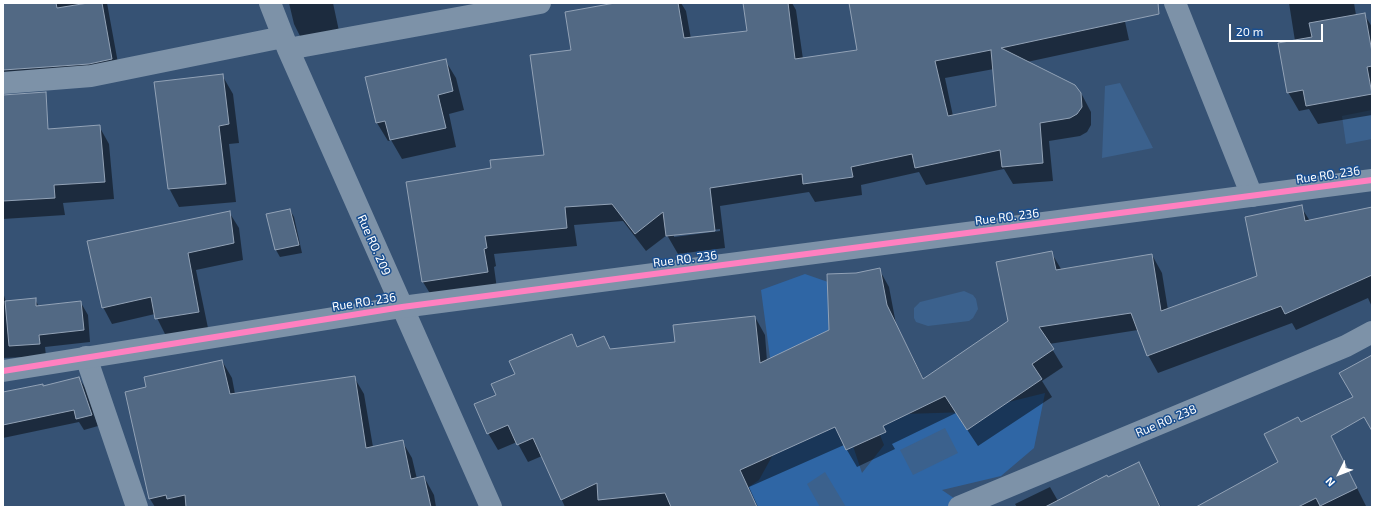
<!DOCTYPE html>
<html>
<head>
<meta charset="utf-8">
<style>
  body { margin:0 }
  #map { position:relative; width:1375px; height:510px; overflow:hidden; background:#365274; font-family:"Exo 2",sans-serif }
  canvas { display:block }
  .frame { position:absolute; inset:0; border:4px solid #fff; pointer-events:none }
  .north { position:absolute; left:1319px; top:454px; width:40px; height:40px; -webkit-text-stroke:3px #1b4f8f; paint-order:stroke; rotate:228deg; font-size:11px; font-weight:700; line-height:16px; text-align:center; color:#fff }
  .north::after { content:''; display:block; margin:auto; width:14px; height:18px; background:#fff; clip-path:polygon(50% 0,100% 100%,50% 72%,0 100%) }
  .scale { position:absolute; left:1229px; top:24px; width:94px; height:18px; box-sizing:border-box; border:2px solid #fff; border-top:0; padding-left:5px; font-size:12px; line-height:14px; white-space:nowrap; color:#fff; -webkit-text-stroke:3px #1b4f8f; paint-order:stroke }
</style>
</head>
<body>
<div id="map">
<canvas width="1375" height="510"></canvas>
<div class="frame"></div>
<div class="north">N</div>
<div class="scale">20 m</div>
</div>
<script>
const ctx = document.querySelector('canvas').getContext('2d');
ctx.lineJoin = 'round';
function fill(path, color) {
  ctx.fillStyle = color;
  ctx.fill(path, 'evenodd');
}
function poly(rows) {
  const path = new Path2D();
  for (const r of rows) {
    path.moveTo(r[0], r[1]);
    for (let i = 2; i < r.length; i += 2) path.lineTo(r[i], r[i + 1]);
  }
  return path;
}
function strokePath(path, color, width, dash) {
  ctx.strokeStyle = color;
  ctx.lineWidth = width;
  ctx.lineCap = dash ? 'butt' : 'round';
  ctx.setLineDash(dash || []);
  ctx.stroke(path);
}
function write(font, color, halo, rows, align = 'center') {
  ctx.font = font + ' "Exo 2",sans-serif';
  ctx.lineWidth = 3;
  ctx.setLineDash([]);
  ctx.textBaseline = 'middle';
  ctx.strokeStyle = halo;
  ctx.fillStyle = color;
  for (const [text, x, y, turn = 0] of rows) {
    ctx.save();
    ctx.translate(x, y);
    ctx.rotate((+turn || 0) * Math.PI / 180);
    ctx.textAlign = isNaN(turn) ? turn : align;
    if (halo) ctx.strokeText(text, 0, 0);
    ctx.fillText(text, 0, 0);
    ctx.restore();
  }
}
const green = poly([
  [805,274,871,297,848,431,862,473,884,445,872,415,968,412,1045,393,1034,448,1001,476,942,490,967,507,719,507,759,480,781,440,761,290]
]);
const water = poly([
  [1120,83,1153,148,1102,158,1105,86],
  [1372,110,1372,139,1346,144,1342,116],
  [964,291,973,295,976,299,978,309,973,318,969,321,928,326,916,322,914,318,914,308,920,302],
  [945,428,958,453,913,475,900,450],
  [825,472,846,507,820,507,807,484]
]);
const shadow = poly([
  [3,3,107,3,120,74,3,77],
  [289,3,333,3,339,31,301,38,294,24],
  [621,3,681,3,686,11,691,39,748,31,744,3,792,3,796,10,803,59,858,50,850,3,1121,3,1129,40,1027,62,1081,93,1091,112,1091,125,1087,132,1080,136,1049,141,1053,181,1013,184,1004,169,926,185,919,172,861,185,862,195,815,202,809,192,720,206,725,248,678,254,667,235,646,251,623,221,574,225,577,246,494,254,496,266,494,267,497,289,434,300,423,282,407,183,492,169,545,156,572,51],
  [994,69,997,107,953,116,945,78],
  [720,229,720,231,674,237,674,235],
  [1289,3,1354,3,1356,15,1364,14,1372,27,1372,115,1318,124,1309,109,1299,111,1288,92,1295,41],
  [445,60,456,78,464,110,449,114,456,147,402,159,391,140,388,141,377,123],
  [222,75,233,94,239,143,229,144,236,202,179,207,169,188],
  [99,126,109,144,114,199,63,203,65,215,3,219,3,161],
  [1301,207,1310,221,1372,208,1372,307,1368,298,1296,330,1292,323,1158,373,1148,355,1138,330,1049,344,1063,367,1042,381,1052,397,978,446,956,413,892,444,895,449,857,467,844,445,749,487,758,507,565,507,542,456,528,462,517,442,498,450,488,433,497,395,516,375,571,335,578,348,604,337,611,350,676,343,755,317,765,335,767,361,830,330,856,274,879,269,889,287,896,324,924,380,1010,321,1051,252,1061,269,1152,255,1162,273,1168,310,1258,277],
  [290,210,294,217,302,253,280,257,276,250],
  [229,212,239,228,243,260,196,270,208,328,166,336,155,314,112,324,103,307],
  [3,292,6,302,35,299,39,307,81,303,88,315,90,342,45,347,46,356,3,358],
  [222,361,232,378,235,394,354,377,364,394,373,447,402,441,412,458,417,479,424,477,434,495,436,507,155,507,150,499,147,388],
  [79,378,86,389,98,426,84,430,79,422,3,438,3,393,43,385,44,387],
  [1301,423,1329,432,1366,506,1198,507,1279,463],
  [1139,464,1161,507,1017,507,1015,504,1050,487,1058,501]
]);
const building = poly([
  [3,3,56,3,57,8,88,3,102,3,112,59,89,64,3,70,3,3],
  [615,3,678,3,684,38,747,31,743,3,788,3,795,59,857,50,849,3,1158,3,1159,14,1001,48,1075,85,1081,93,1082,107,1077,114,1070,118,1040,123,1043,163,1002,167,1000,150,915,168,912,154,851,167,853,177,803,184,802,174,710,188,715,231,666,236,663,212,635,234,612,204,565,207,567,228,485,236,487,248,484,249,488,272,422,282,406,182,491,168,490,160,544,155,530,55,571,50,565,12,615,3],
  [991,50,996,106,948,116,935,61,991,50],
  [1365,13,1372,52,1372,66,1367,67,1372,94,1306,106,1303,90,1287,93,1278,43,1312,37,1309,23,1365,13],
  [446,59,453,91,438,95,446,128,390,140,385,121,376,123,365,77,446,59],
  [223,74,229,124,219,126,226,184,168,189,154,82,223,74],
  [46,92,48,129,100,125,105,182,54,185,55,198,3,201,3,95,46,92],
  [1302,205,1305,221,1372,207,1372,275,1285,314,1281,306,1147,356,1131,313,1039,327,1054,349,1032,364,1042,379,967,430,945,396,883,426,886,432,846,450,835,427,740,470,757,507,671,507,665,493,598,500,597,483,561,500,533,438,517,445,508,425,487,434,474,404,496,395,491,384,515,374,509,361,572,334,577,347,604,336,610,349,675,342,673,325,755,316,760,363,829,330,827,274,856,273,880,268,887,305,923,379,1008,321,996,262,1052,251,1056,270,1152,254,1161,311,1257,276,1245,217,1302,205],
  [290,209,299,245,275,250,266,214,290,209],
  [230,211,234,243,188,253,199,312,155,319,151,297,102,308,87,241,230,211],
  [36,298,36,306,81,301,84,330,39,335,40,344,9,346,5,301,36,298],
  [1372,355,1372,431,1364,417,1331,436,1357,488,1320,506,1316,498,1298,507,1196,507,1278,462,1264,434,1298,417,1301,422,1353,397,1339,373,1372,355],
  [222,360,230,394,355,376,366,448,403,440,411,479,424,476,431,507,186,507,185,495,167,499,166,495,149,499,125,392,146,387,144,377,222,360],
  [79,377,92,415,76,419,74,410,3,425,3,392,43,384,43,386,79,377],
  [1139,462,1160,507,1045,507,1107,475,1108,477,1139,462]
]);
const minor = poly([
  [270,3,288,49,491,507],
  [1175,3,1252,196],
  [288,49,540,3],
  [3,83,91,76,283,37],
  [86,357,137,507],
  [959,507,1346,346,1372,332]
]);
const tertiary = poly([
  [3,371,402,307,1372,180]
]);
const cycleway = poly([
  [3,371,402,307,1372,180]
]);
const streetNames = [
  ["Rue RO. 236",1328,175,-8],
  ["Rue RO. 236",1007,217,-7],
  ["Rue RO. 209",374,245,66],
  ["Rue RO. 236",685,259,-7],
  ["Rue RO. 236",364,302,-9],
  ["Rue RO. 238",1166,421,-23]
];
fill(green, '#2f66a5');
fill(water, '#3b618d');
fill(shadow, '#0007');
fill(building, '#526984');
strokePath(building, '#92a2b6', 1);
strokePath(minor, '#7d92a8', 22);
strokePath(tertiary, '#7d92a8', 22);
strokePath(cycleway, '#ff80c0', 6);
write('12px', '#fff', '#1b4f8f', streetNames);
</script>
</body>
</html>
